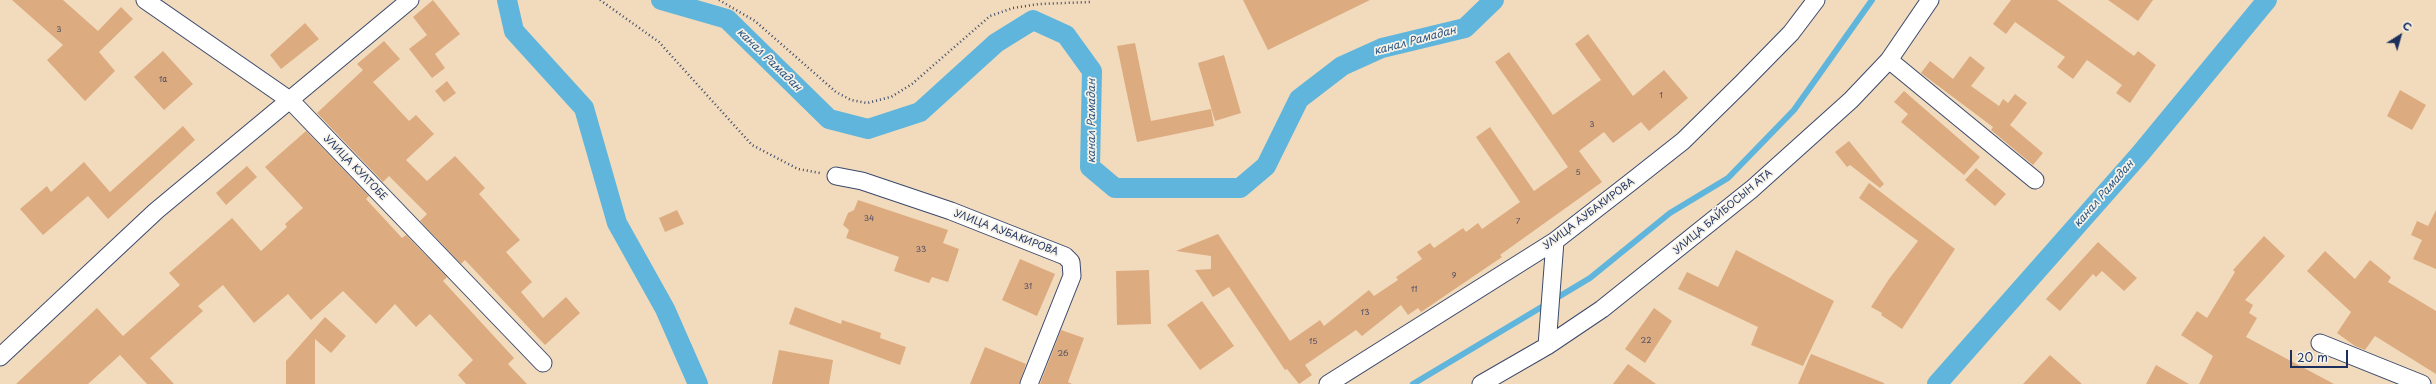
<!DOCTYPE html>
<html>
<head>
<meta charset="utf-8">
<style>
  body { margin:0 }
  #map { position:relative; width:2436px; height:384px; overflow:hidden; background:#f1dbbc; font-family:"Playpen Sans",sans-serif }
  canvas { display:block }
  .north { position:absolute; left:2380px; top:16px; width:40px; height:40px; -webkit-text-stroke:3px #f7f3e8; paint-order:stroke; rotate:37deg; font-size:11px; font-weight:700; line-height:16px; text-align:center; color:#1b2f5e }
  .north::after { content:''; display:block; margin:auto; width:14px; height:18px; background:#1b2f5e; clip-path:polygon(50% 0,100% 100%,50% 72%,0 100%) }
  .scale { position:absolute; left:2290px; top:350px; width:58px; height:18px; box-sizing:border-box; border:2px solid #1b2f5e; border-top:0; padding-left:5px; font-size:12px; line-height:14px; white-space:nowrap; color:#1b2f5e; -webkit-text-stroke:3px #f7f3e8; paint-order:stroke }
</style>
</head>
<body>
<div id="map">
<canvas width="2436" height="384"></canvas>
<div class="north">С</div>
<div class="scale">20 m</div>
</div>
<script>
const ctx = document.querySelector('canvas').getContext('2d');
ctx.lineJoin = 'round';
function poly(rows) {
  const path = new Path2D();
  for (const r of rows) {
    path.moveTo(r[0], r[1]);
    for (let i = 2; i < r.length; i += 2) path.lineTo(r[i], r[i + 1]);
  }
  return path;
}
function strokePath(path, color, width, dash) {
  ctx.strokeStyle = color;
  ctx.lineWidth = width;
  ctx.lineCap = dash ? 'butt' : 'round';
  ctx.setLineDash(dash || []);
  ctx.stroke(path);
}
function fill(path, color) {
  ctx.fillStyle = color;
  ctx.fill(path, 'evenodd');
}
function write(font, color, halo, rows, align = 'center') {
  ctx.font = font + ' "Playpen Sans",sans-serif';
  ctx.lineWidth = 3.5;
  ctx.setLineDash([]);
  ctx.textBaseline = 'middle';
  ctx.strokeStyle = halo;
  ctx.fillStyle = color;
  for (const [text, x, y, turn = 0] of rows) {
    ctx.save();
    ctx.translate(x, y);
    ctx.rotate((+turn || 0) * Math.PI / 180);
    ctx.textAlign = isNaN(turn) ? turn : align;
    if (halo) ctx.strokeText(text, 0, 0);
    ctx.fillText(text, 0, 0);
    ctx.restore();
  }
}
const stream = poly([
  [1413,384,1590,278,1670,213,1728,178,1794,110,1872,0]
]);
const canal = poly([
  [507,0,514,31,584,108,617,223,665,309,698,384],
  [661,0,727,19,829,119,868,129,920,112,996,43,1033,20,1066,35,1092,71,1090,167,1115,188,1240,188,1266,166,1299,99,1342,66,1382,48,1465,28,1494,0],
  [1937,384,2140,154,2267,0]
]);
const building = poly([
  [12,0,63,0,98,31,121,7,133,19,99,52,115,71,85,101,47,60,63,45],
  [433,0,460,34,435,54,445,68,432,78,409,49,427,35,413,17],
  [1243,0,1370,0,1268,50],
  [2011,0,2057,0,2134,56,2138,51,2156,65,2130,103,2116,93,2122,85,2087,60,2073,79,2057,67,2065,57,2015,22,2006,34,1993,24],
  [2108,0,2153,0,2138,21],
  [305,23,319,39,281,69,270,55],
  [1588,34,1633,96,1664,70,1688,98,1649,131,1641,122,1613,143,1604,132,1579,151,1602,182,1500,255,1502,257,1421,312,1418,308,1408,315,1401,305,1362,336,1356,330,1305,365,1312,375,1299,384,1287,369,1285,370,1229,287,1213,297,1195,270,1211,269,1211,256,1176,251,1218,234,1290,341,1320,320,1324,326,1369,290,1374,296,1398,280,1396,277,1422,259,1417,252,1430,243,1434,248,1463,228,1466,232,1478,223,1482,229,1520,202,1476,137,1490,127,1534,191,1568,167,1495,62,1509,52,1553,115,1601,80,1575,44],
  [384,41,400,59,373,82,409,121,416,115,434,134,406,160,427,181,455,156,485,188,479,194,520,240,506,252,532,282,521,292,543,318,566,297,580,313,545,345,465,260,461,264,420,221,427,214,389,176,383,182,317,113,363,70,357,64],
  [1135,43,1151,121,1211,109,1214,126,1137,142,1117,46],
  [163,51,193,84,164,110,134,77],
  [1224,55,1241,113,1215,121,1198,63],
  [1970,56,1985,68,1971,86,1999,106,2003,99,2008,103,2015,94,2027,103,2010,125,2043,153,2033,165,1991,130,1993,127,1921,73,1930,61,1953,79],
  [447,81,456,93,444,102,435,91],
  [2400,90,2426,105,2412,130,2387,116],
  [1904,91,1980,157,1964,175,1901,122,1908,114,1894,102],
  [183,126,195,140,108,219,88,196,43,235,20,209,47,186,51,192,84,162,110,192],
  [306,131,369,196,366,199,402,238,406,235,447,277,443,281,514,358,508,364,527,384,466,384,458,375,473,360,430,314,416,327,395,304,376,324,343,291,311,320,288,294,254,323,223,285,198,306,203,311,150,358,174,384,147,384,120,355,88,384,16,384,97,308,123,336,180,285,169,273,232,218,261,251,287,227,285,224,303,208,265,167],
  [1849,141,1884,184,1880,188,1850,165,1847,167,1835,152],
  [247,166,257,177,226,205,216,193],
  [1976,168,2006,194,1995,206,1965,180],
  [1869,183,1955,249,1902,329,1881,315,1882,313,1871,307,1889,279,1918,241,1859,198],
  [858,200,948,230,943,243,959,249,948,282,932,277,929,283,894,271,899,257,846,238,849,230,843,225,848,213,854,210],
  [677,210,684,224,665,232,659,218],
  [2436,210,2436,269,2413,259,2422,240,2411,235,2417,221,2428,226],
  [2264,236,2285,256,2245,300,2253,305,2249,313,2257,318,2246,337,2334,384,2199,384,2213,356,2181,335,2197,311,2207,318,2235,272,2233,270],
  [2098,242,2137,278,2124,291,2102,271,2096,277,2093,274,2060,311,2046,299],
  [1736,250,1834,301,1803,366,1751,345,1758,327,1678,289,1687,272,1718,287],
  [2325,251,2355,279,2370,260,2391,277,2388,282,2436,311,2436,374,2375,336,2365,350,2355,346,2337,333,2351,312,2307,271],
  [1020,259,1055,274,1037,316,1002,300],
  [1149,270,1151,324,1117,325,1116,271],
  [1202,301,1234,346,1200,370,1167,325],
  [795,307,841,324,842,320,881,333,880,338,906,347,900,365,789,324],
  [1654,308,1672,321,1645,363,1625,349],
  [325,317,346,336,331,353,315,339,315,384,286,384,286,361],
  [1061,330,1084,338,1068,382,1072,384,1040,384],
  [985,347,1026,364,1019,384,970,384],
  [779,350,833,360,829,384,772,384],
  [1811,354,1884,383,1884,384,1798,384],
  [2050,355,2082,384,2023,384],
  [1628,364,1656,384,1613,384],
  [2156,365,2189,384,2146,384]
]);
const path = poly([
  [600,0,659,42,752,145,798,169,820,173],
  [719,0,755,21,836,92,851,100,867,103,891,97,912,84,990,16,1013,8,1039,4,1091,2]
]);
const street = poly([
  [145,0,291,101,543,363],
  [1889,60,2035,180],
  [836,176,862,181,951,211,1065,256,1071,262,1072,276,1029,384],
  [2320,343,2422,384],
  [1547,346,1555,241],
  [0,357,156,211,410,0],
  [1328,384,1555,241,1631,182,1683,141,1742,83,1791,33,1816,0],
  [1481,384,1547,346,1602,309,1752,189,1851,100,1889,60,1930,0]
]);
const numberNames = [
  ["3",59,30],
  ["1а",163,80],
  ["1",1661,96],
  ["3",1592,125],
  ["5",1578,173],
  ["34",869,219],
  ["7",1518,222],
  ["33",921,250],
  ["9",1454,276],
  ["31",1028,287],
  ["11",1414,290],
  ["13",1365,313],
  ["22",1646,341],
  ["15",1313,342],
  ["26",1063,354]
];
const streetNames = [
  ["УЛИЦА КУЛТОБЕ",355,168,46],
  ["УЛИЦА БАЙБОСЫН АТА",1723,212,-40],
  ["УЛИЦА АУБАКИРОВА",1589,214,-37],
  ["УЛИЦА АУБАКИРОВА",1006,233,21]
];
const waterNames = [
  ["канал Рамадан",1415,41,-15],
  ["канал Рамадан",769,60,44],
  ["канал Рамадан",1092,121,-90],
  ["канал Рамадан",2104,194,-49]
];
strokePath(stream, '#5fb5dc', 6);
strokePath(canal, '#5fb5dc', 20);
fill(building, '#ddab80');
strokePath(street, '#3b496c', 19);
strokePath(path, '#3b496c', 2.5, [1, 3]);
strokePath(street, '#fff', 17);
write('8px', '#4c4e66', null, numberNames);
write('10px', '#1b2f5e', '#f7f3e8', streetNames);
write('italic 11px', '#2f5784', '#f7f3e8', waterNames);
</script>
</body>
</html>
